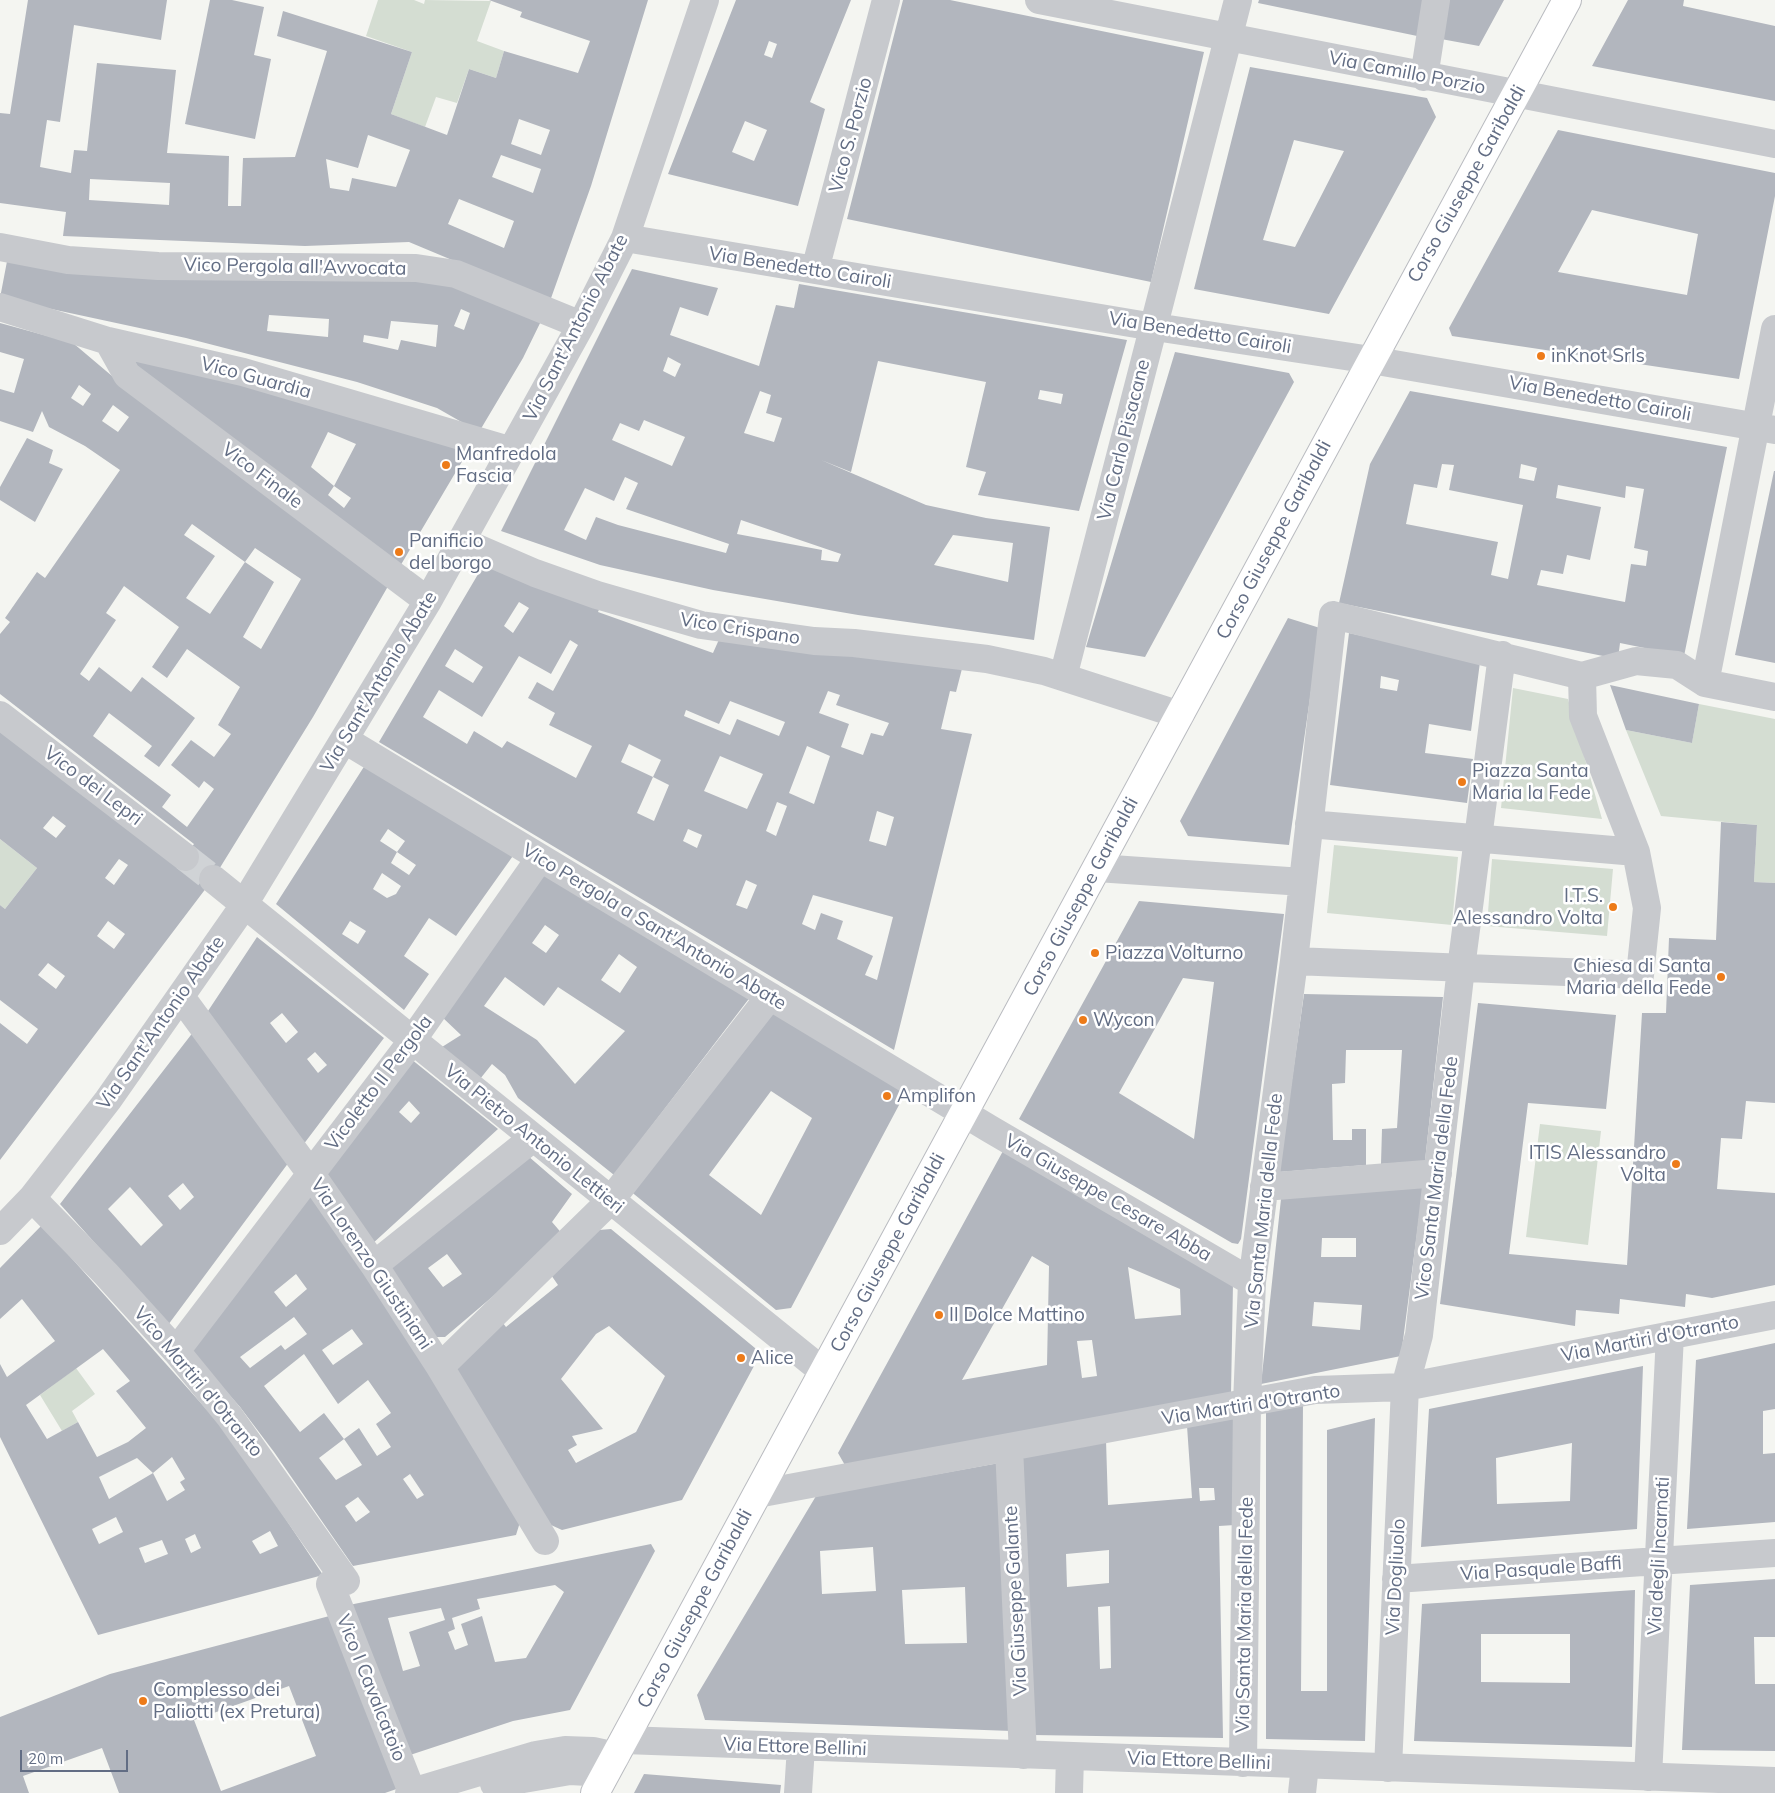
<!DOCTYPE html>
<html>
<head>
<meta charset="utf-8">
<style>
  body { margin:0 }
  #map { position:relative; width:1775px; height:1793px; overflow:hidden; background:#f4f5f1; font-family:Mulish,sans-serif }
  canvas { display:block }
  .scale { position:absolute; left:20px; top:1750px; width:108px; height:22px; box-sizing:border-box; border:2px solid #626d84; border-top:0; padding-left:6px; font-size:15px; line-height:18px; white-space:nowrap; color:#626d84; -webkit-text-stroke:4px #fff; paint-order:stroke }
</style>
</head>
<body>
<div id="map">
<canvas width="1775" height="1793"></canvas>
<div class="scale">20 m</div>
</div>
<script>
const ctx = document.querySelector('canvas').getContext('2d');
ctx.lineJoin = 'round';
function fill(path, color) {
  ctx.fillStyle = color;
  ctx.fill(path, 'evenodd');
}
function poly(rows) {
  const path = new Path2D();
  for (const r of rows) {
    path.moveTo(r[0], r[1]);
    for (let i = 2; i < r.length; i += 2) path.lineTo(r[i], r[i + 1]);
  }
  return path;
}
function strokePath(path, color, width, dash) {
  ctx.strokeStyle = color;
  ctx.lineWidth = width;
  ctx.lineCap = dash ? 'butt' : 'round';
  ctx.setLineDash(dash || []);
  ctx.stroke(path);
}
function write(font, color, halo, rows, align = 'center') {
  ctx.font = font + ' Mulish,sans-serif';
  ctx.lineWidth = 5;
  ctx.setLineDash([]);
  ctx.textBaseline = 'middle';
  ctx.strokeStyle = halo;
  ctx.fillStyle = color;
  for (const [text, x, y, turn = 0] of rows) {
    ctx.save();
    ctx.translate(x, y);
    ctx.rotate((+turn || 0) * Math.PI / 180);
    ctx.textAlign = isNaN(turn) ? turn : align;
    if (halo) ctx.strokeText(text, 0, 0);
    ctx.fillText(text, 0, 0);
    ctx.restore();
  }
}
const green = poly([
  [378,0,414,0,424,4,425,0,491,1,477,41,504,51,496,78,469,69,457,103,436,97,425,127,391,114,412,52,366,36],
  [1513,688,1568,699,1602,819,1501,808],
  [1699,704,1775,719,1775,883,1754,882,1757,825,1661,816,1626,730,1692,743],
  [0,839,37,868,5,909,0,905],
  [1334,845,1458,857,1452,925,1327,913],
  [1492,859,1613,869,1607,936,1487,926],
  [1540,1124,1601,1131,1588,1245,1526,1237],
  [76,1368,95,1394,72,1411,78,1422,62,1431,40,1395]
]);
const building = poly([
  [28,0,167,0,161,40,74,25,60,122,47,120,40,167,71,173,74,150,87,151,97,63,176,70,167,153,229,156,228,206,241,206,243,158,295,157,327,51,277,36,283,11,412,52,391,114,447,135,469,69,496,78,504,51,578,73,590,41,520,17,522,12,489,0,648,0,591,186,550,301,409,242,305,246,63,236,66,212,0,203,0,113,10,114],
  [519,119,550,130,541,155,511,144],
  [368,135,410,150,396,187,352,178,349,191,330,188,326,159,358,168],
  [501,155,541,169,533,193,492,177],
  [90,179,170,183,169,205,89,200],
  [459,199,514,221,504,248,448,224],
  [210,0,232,0,264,7,254,55,271,59,255,139,185,124],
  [736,0,851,0,810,102,825,109,798,206,668,174],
  [769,41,777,44,772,58,764,55],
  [745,121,767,130,754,161,732,152],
  [903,0,950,0,1204,52,1151,282,847,219],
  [1259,0,1426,0,1422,37,1258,3],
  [1447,0,1504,0,1479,46,1441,39],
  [1628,0,1684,0,1683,6,1775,26,1775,101,1592,66],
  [1250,67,1427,98,1436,117,1329,314,1194,289],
  [1294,140,1344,151,1295,247,1263,240],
  [1558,130,1775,173,1775,196,1739,379,1452,336,1449,328],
  [1592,210,1698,234,1687,295,1558,272],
  [8,256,441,278,544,315,523,358,479,432,437,408,357,382,186,338,0,298],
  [461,309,470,313,464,330,454,326],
  [269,315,329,319,328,337,267,331],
  [391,321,438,325,436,347,401,340,398,350,363,342,364,335,388,339],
  [632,269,718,288,708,316,680,307,670,335,759,366,776,305,794,308,799,284,1127,340,1079,511,978,495,986,472,966,467,986,382,878,361,851,472,821,460,926,505,986,518,1050,527,1034,640,858,615,713,590,600,565,501,531],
  [668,357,681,364,675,377,663,371],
  [1040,390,1063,394,1061,404,1038,399],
  [760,391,771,395,766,413,782,418,774,442,744,433],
  [644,420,685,437,672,466,612,440,620,423,639,431],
  [625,477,638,483,626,509,729,544,726,553,618,525,596,517,586,540,564,530,585,488,614,501],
  [741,520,841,554,838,562,821,560,822,550,737,534],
  [953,535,1013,543,1008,582,934,565],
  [0,323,73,343,125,387,391,581,313,717,213,879,0,1160,0,1023,27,1044,38,1029,0,1000,0,905,5,909,37,868,0,839,0,730,178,867,194,844,0,694,0,634,10,622,5,618,37,572,45,578,120,470,85,446,49,427,42,411,33,432,0,421,0,389,14,393,24,359,0,352],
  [79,385,91,394,83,406,71,398],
  [113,405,129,417,118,432,102,421],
  [192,524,245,562,255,548,301,579,261,649,243,637,274,582,245,562,210,614,186,598,215,556,184,535],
  [124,586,179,627,152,667,167,678,187,649,240,687,218,725,231,734,214,757,191,740,171,765,199,788,204,781,214,789,187,827,162,807,171,795,93,736,109,713,152,746,144,756,159,767,195,718,142,677,131,692,99,667,89,681,80,674,116,620,106,613],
  [53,816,66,826,56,838,43,828],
  [119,859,128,865,114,885,105,878],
  [108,921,125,934,114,949,97,936],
  [48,963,65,976,56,989,38,975],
  [1175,352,1289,373,1294,382,1145,657,1086,647],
  [134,354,470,448,399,568,129,364],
  [328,432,356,444,334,486,351,498,344,508,328,495,334,486,311,467],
  [1410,391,1727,447,1684,656,1620,643,1618,659,1339,603,1370,464],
  [1442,464,1454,465,1449,490,1523,505,1508,579,1491,575,1498,542,1406,524,1414,484,1437,488],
  [1521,464,1537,468,1534,481,1519,478],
  [1558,485,1625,498,1626,486,1644,489,1634,548,1648,551,1646,566,1631,564,1625,602,1537,585,1541,570,1563,574,1567,555,1590,560,1601,507,1556,498],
  [27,438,53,450,49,463,63,469,35,522,0,500,0,487],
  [1774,471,1775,471,1775,663,1735,655],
  [487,559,601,605,598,612,713,653,721,635,964,661,956,692,950,691,941,729,972,734,894,1050,379,742],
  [519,602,529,608,513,633,504,626],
  [570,640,578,645,553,691,537,682,528,698,555,713,549,725,592,746,576,778,507,741,502,748,474,731,467,744,423,717,439,690,482,717,519,656,551,674],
  [455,649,483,667,473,683,445,666],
  [828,691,840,695,836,705,889,723,883,736,871,733,863,755,841,747,849,724,819,713],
  [730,701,785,722,779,736,737,719,730,735,684,716,686,710,719,724],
  [629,744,661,760,653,777,669,785,654,821,637,813,653,777,621,762],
  [807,746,830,756,814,804,789,793],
  [720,756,763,774,747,809,704,791],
  [777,802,787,806,776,836,766,831],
  [877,811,894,817,886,846,869,841],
  [688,829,702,835,697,848,683,841],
  [746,880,757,885,747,909,736,905],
  [813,895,893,917,877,980,865,975,873,956,837,939,843,921,821,913,815,930,802,924],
  [1288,618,1320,628,1289,845,1188,836,1180,821],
  [1349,633,1480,662,1471,731,1429,724,1425,753,1473,759,1467,803,1330,785],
  [1381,676,1399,680,1397,691,1380,688],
  [1610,685,1699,704,1692,743,1626,730],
  [367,762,515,853,456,936,429,918,404,956,429,974,404,1010,276,904],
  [388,829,405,841,397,852,416,865,409,875,391,863,397,852,380,841],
  [382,873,401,886,396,894,387,898,373,889],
  [350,921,366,931,358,944,342,934],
  [1721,822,1757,825,1754,882,1775,883,1775,1103,1746,1101,1742,1139,1721,1138,1717,1189,1775,1193,1775,1285,1712,1298,1686,1294,1685,1307,1620,1299,1619,1314,1576,1310,1575,1326,1440,1304,1478,1003,1616,1015,1606,1109,1528,1103,1509,1254,1627,1265,1642,1013,1666,1013,1669,938,1716,940],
  [546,870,751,996,614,1175,518,1098,505,1075,492,1064,476,1084,442,1047,461,1035,442,1017],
  [545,925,559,935,546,953,532,943],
  [619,954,637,967,620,993,601,980],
  [505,977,544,1006,558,987,625,1031,575,1084,537,1040,484,1006],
  [1139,901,1284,914,1241,1239,1238,1244,1232,1243,1019,1119],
  [1183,978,1214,982,1194,1139,1119,1093],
  [257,937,384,1038,303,1145,206,1014],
  [282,1013,298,1032,286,1043,270,1023],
  [315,1052,327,1065,318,1073,307,1059],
  [1304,994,1443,997,1425,1161,1381,1164,1382,1129,1397,1128,1402,1050,1346,1050,1345,1083,1332,1084,1333,1140,1352,1140,1352,1129,1366,1129,1366,1165,1279,1172],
  [769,1008,907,1090,791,1308,776,1310,629,1190],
  [771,1091,812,1118,761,1215,709,1175],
  [194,1031,289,1162,168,1325,60,1204],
  [183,1183,194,1197,180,1210,168,1196],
  [130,1187,163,1225,141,1246,108,1209],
  [411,1059,498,1129,371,1245,323,1174],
  [409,1101,420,1113,411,1123,399,1112],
  [1003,1151,1233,1283,1231,1394,846,1467,838,1453],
  [1032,1256,1049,1266,1047,1365,962,1380],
  [1128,1267,1180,1289,1181,1315,1135,1319],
  [1092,1340,1097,1376,1082,1378,1077,1341],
  [528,1156,572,1194,552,1222,564,1236,445,1337,433,1337,387,1268],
  [447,1254,462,1274,443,1287,428,1268],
  [1423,1187,1401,1356,1261,1384,1281,1199],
  [1322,1238,1356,1238,1356,1257,1321,1257],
  [1314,1302,1362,1305,1360,1330,1312,1326],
  [311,1192,369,1278,521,1519,516,1535,353,1566,274,1452,240,1407,188,1348],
  [296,1274,307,1289,286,1307,274,1292],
  [294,1317,307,1334,285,1350,281,1345,250,1368,240,1357],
  [352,1329,363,1344,333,1365,322,1350],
  [304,1354,338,1404,368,1380,391,1413,376,1424,391,1447,377,1456,359,1428,344,1439,324,1413,300,1432,264,1386],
  [344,1439,362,1465,336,1480,319,1458],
  [410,1474,424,1495,417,1499,403,1479],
  [358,1497,370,1512,356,1522,345,1506],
  [42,1225,216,1420,253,1470,323,1575,98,1635,0,1437,0,1364,7,1377,55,1341,22,1299,0,1319,0,1268],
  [103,1349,130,1381,116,1391,146,1428,128,1442,97,1457,78,1422,47,1439,26,1405],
  [172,1457,185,1479,180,1482,185,1490,167,1501,153,1473,109,1499,99,1477,137,1458,153,1473],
  [116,1517,123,1532,99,1544,92,1529],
  [270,1531,278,1546,260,1554,252,1541],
  [195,1534,201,1548,191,1553,185,1539],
  [162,1540,168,1554,145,1563,139,1548],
  [611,1229,761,1353,682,1500,562,1530,551,1525,450,1363,499,1318,506,1327,558,1285,549,1272,599,1230],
  [609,1326,665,1376,636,1432,576,1463,568,1450,577,1445,572,1436,603,1429,561,1379,596,1334],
  [1775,1343,1775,1409,1763,1411,1763,1454,1775,1453,1775,1522,1687,1529,1696,1360],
  [1643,1366,1637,1529,1421,1547,1429,1409],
  [1572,1443,1570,1501,1497,1504,1496,1458],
  [1303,1403,1301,1691,1327,1691,1327,1430,1375,1418,1365,1741,1266,1739,1266,1410],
  [1234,1417,1235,1525,1219,1526,1223,1738,1033,1735,1022,1455,1106,1440,1108,1505,1192,1498,1187,1426],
  [1199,1488,1214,1488,1215,1500,1200,1501],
  [1109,1550,1109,1583,1067,1587,1066,1554],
  [1110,1606,1111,1668,1100,1669,1098,1607],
  [999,1463,1012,1731,705,1720,697,1695,816,1496],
  [873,1547,876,1591,822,1594,820,1551],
  [965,1587,967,1643,905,1644,902,1590],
  [651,1544,655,1551,570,1710,513,1721,404,1757,349,1605],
  [555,1585,564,1592,526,1658,495,1662,482,1616,461,1624,468,1645,455,1650,448,1632,455,1629,452,1618,480,1609,477,1599],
  [441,1608,445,1620,409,1632,420,1666,403,1671,388,1618],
  [1775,1579,1775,1637,1754,1637,1755,1684,1775,1684,1775,1751,1682,1750,1690,1585],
  [1635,1590,1632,1747,1414,1741,1422,1604],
  [1481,1634,1570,1634,1570,1683,1481,1682],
  [337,1614,405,1786,385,1793,119,1793,102,1748,23,1776,29,1793,0,1793,0,1717,110,1674],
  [289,1686,316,1756,221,1791,194,1720],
  [644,1774,781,1785,780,1793,634,1793]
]);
const minorTunnel = poly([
  [185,857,213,879]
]);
const minor = poly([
  [1039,0,1775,144],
  [1424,77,1436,0],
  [625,238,1142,325,1371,360,1775,430],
  [0,247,68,260,158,266,416,268,456,274,581,325],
  [815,270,886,0],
  [0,307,108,341,243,372,512,451],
  [108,341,127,375,428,601],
  [461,541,535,573,597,595,701,625,814,641,854,643,987,659,1044,671,1180,715],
  [1582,676,1636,661,1677,665,1705,683,1775,697],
  [1063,677,1238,0],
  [1705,683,1775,329],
  [0,715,185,857],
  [345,740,990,1129,1252,1282],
  [1309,824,1636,852],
  [1097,868,1303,882],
  [213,879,824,1372],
  [181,997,311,1174,374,1265,440,1367,545,1541],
  [1264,1187,1438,1173],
  [32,1198,106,1274,176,1351,230,1417,346,1581],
  [0,1231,32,1198,108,1100,238,914,428,601,581,325,625,238,705,0],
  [374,1265,533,1138],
  [176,1351,406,1049,540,858],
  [440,1367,610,1201,770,996],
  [1009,1447,1023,1755],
  [757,1494,1315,1390,1405,1387,1775,1315],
  [1396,1579,1775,1553],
  [330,1584,412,1792],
  [624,1740,1775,1781],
  [1243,1763,1247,1403,1252,1282,1294,961,1333,615,1582,676,1583,716,1636,852,1647,908,1640,975,1294,961],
  [1388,1768,1405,1387,1419,1335,1461,968,1502,655],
  [1648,1777,1670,1335],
  [494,1784,570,1771,606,1773],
  [409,1793,536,1755,565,1750,593,1751,616,1756],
  [798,1793,801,1747],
  [1069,1793,1070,1756],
  [1302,1793,1305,1765]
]);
const major = poly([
  [595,1793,1567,0]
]);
const markers = [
  [1541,356,5,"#ed7b19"],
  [446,465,5,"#ed7b19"],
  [399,552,5,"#ed7b19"],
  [1462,782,5,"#ed7b19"],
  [1613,907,5,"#ed7b19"],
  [1095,953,5,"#ed7b19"],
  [1721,977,5,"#ed7b19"],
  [1083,1020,5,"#ed7b19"],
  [887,1096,5,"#ed7b19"],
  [1676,1164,5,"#ed7b19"],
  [939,1315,5,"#ed7b19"],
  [741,1358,5,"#ed7b19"],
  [143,1701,5,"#ed7b19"]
];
const streetNames = [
  ["Via Camillo Porzio",1407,73,11],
  ["Vico S. Porzio",851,135,-75],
  ["Corso Giuseppe Garibaldi",1467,184,-61],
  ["Vico Pergola all'Avvocata",295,267,1],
  ["Via Benedetto Cairoli",800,268,9],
  ["Via Sant'Antonio Abate",576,328,-63],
  ["Via Benedetto Cairoli",1200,333,9],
  ["Vico Guardia",256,378,15],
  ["Via Benedetto Cairoli",1600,399,10],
  ["Via Carlo Pisacane",1124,440,-76],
  ["Vico Finale",262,476,37],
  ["Corso Giuseppe Garibaldi",1274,540,-62],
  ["Vico Crispano",740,629,9],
  ["Via Sant'Antonio Abate",379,682,-59],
  ["Vico dei Lepri",93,786,37],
  ["Corso Giuseppe Garibaldi",1081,897,-62],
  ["Vico Pergola a Sant'Antonio Abate",654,927,31],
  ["Via Sant'Antonio Abate",161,1023,-55],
  ["Vicoletto II Pergola",379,1083,-53],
  ["Via Pietro Antonio Lettieri",534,1139,39],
  ["Vico Santa Maria della Fede",1437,1178,-83],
  ["Via Giuseppe Cesare Abba",1108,1198,30],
  ["Via Santa Maria della Fede",1264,1211,-84],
  ["Corso Giuseppe Garibaldi",888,1253,-62],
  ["Via Lorenzo Giustiniani",371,1264,56],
  ["Via Martiri d'Otranto",1650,1339,-11],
  ["Vico Martiri d'Otranto",198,1382,50],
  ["Via Martiri d'Otranto",1251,1405,-9],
  ["Via degli Incarnati",1659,1556,-87],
  ["Via Pasquale Baffi",1541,1569,-4],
  ["Via Dogliuolo",1396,1577,-87],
  ["Via Giuseppe Galante",1016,1601,-93],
  ["Corso Giuseppe Garibaldi",695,1609,-62],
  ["Via Santa Maria della Fede",1245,1615,-89],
  ["Vico I Cavalcatoio",371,1688,68],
  ["Via Ettore Bellini",795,1747,2],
  ["Via Ettore Bellini",1199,1761,2]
];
const poiNames = [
  ["inKnot Srls",1551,356],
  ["Manfredola",456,454],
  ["Fascia",456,476],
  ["Panificio",409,541],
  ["del borgo",409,563],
  ["Piazza Santa",1472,771],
  ["Maria la Fede",1472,793],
  ["I.T.S.",1603,896,"right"],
  ["Alessandro Volta",1603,918,"right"],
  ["Piazza Volturno",1105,953],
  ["Chiesa di Santa",1711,966,"right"],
  ["Maria della Fede",1711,988,"right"],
  ["Wycon",1093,1020],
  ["Amplifon",897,1096],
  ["ITIS Alessandro",1666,1153,"right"],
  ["Volta",1666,1175,"right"],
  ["Il Dolce Mattino",949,1315],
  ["Alice",751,1358],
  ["Complesso dei",153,1690],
  ["Paliotti (ex Pretura)",153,1712]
];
fill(green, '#d4ddd2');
fill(building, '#b2b6be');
strokePath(minorTunnel, '#d0d3d6', 28, [28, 14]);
strokePath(major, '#b9bbc0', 30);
strokePath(minor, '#c7c9cd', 28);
strokePath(major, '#fff', 28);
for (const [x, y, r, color] of markers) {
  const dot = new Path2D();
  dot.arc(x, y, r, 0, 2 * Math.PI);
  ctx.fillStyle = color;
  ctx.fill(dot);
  strokePath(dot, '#fff', 2);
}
write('19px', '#626d84', '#fff', streetNames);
write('19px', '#626d84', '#fff', poiNames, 'left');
</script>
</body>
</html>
